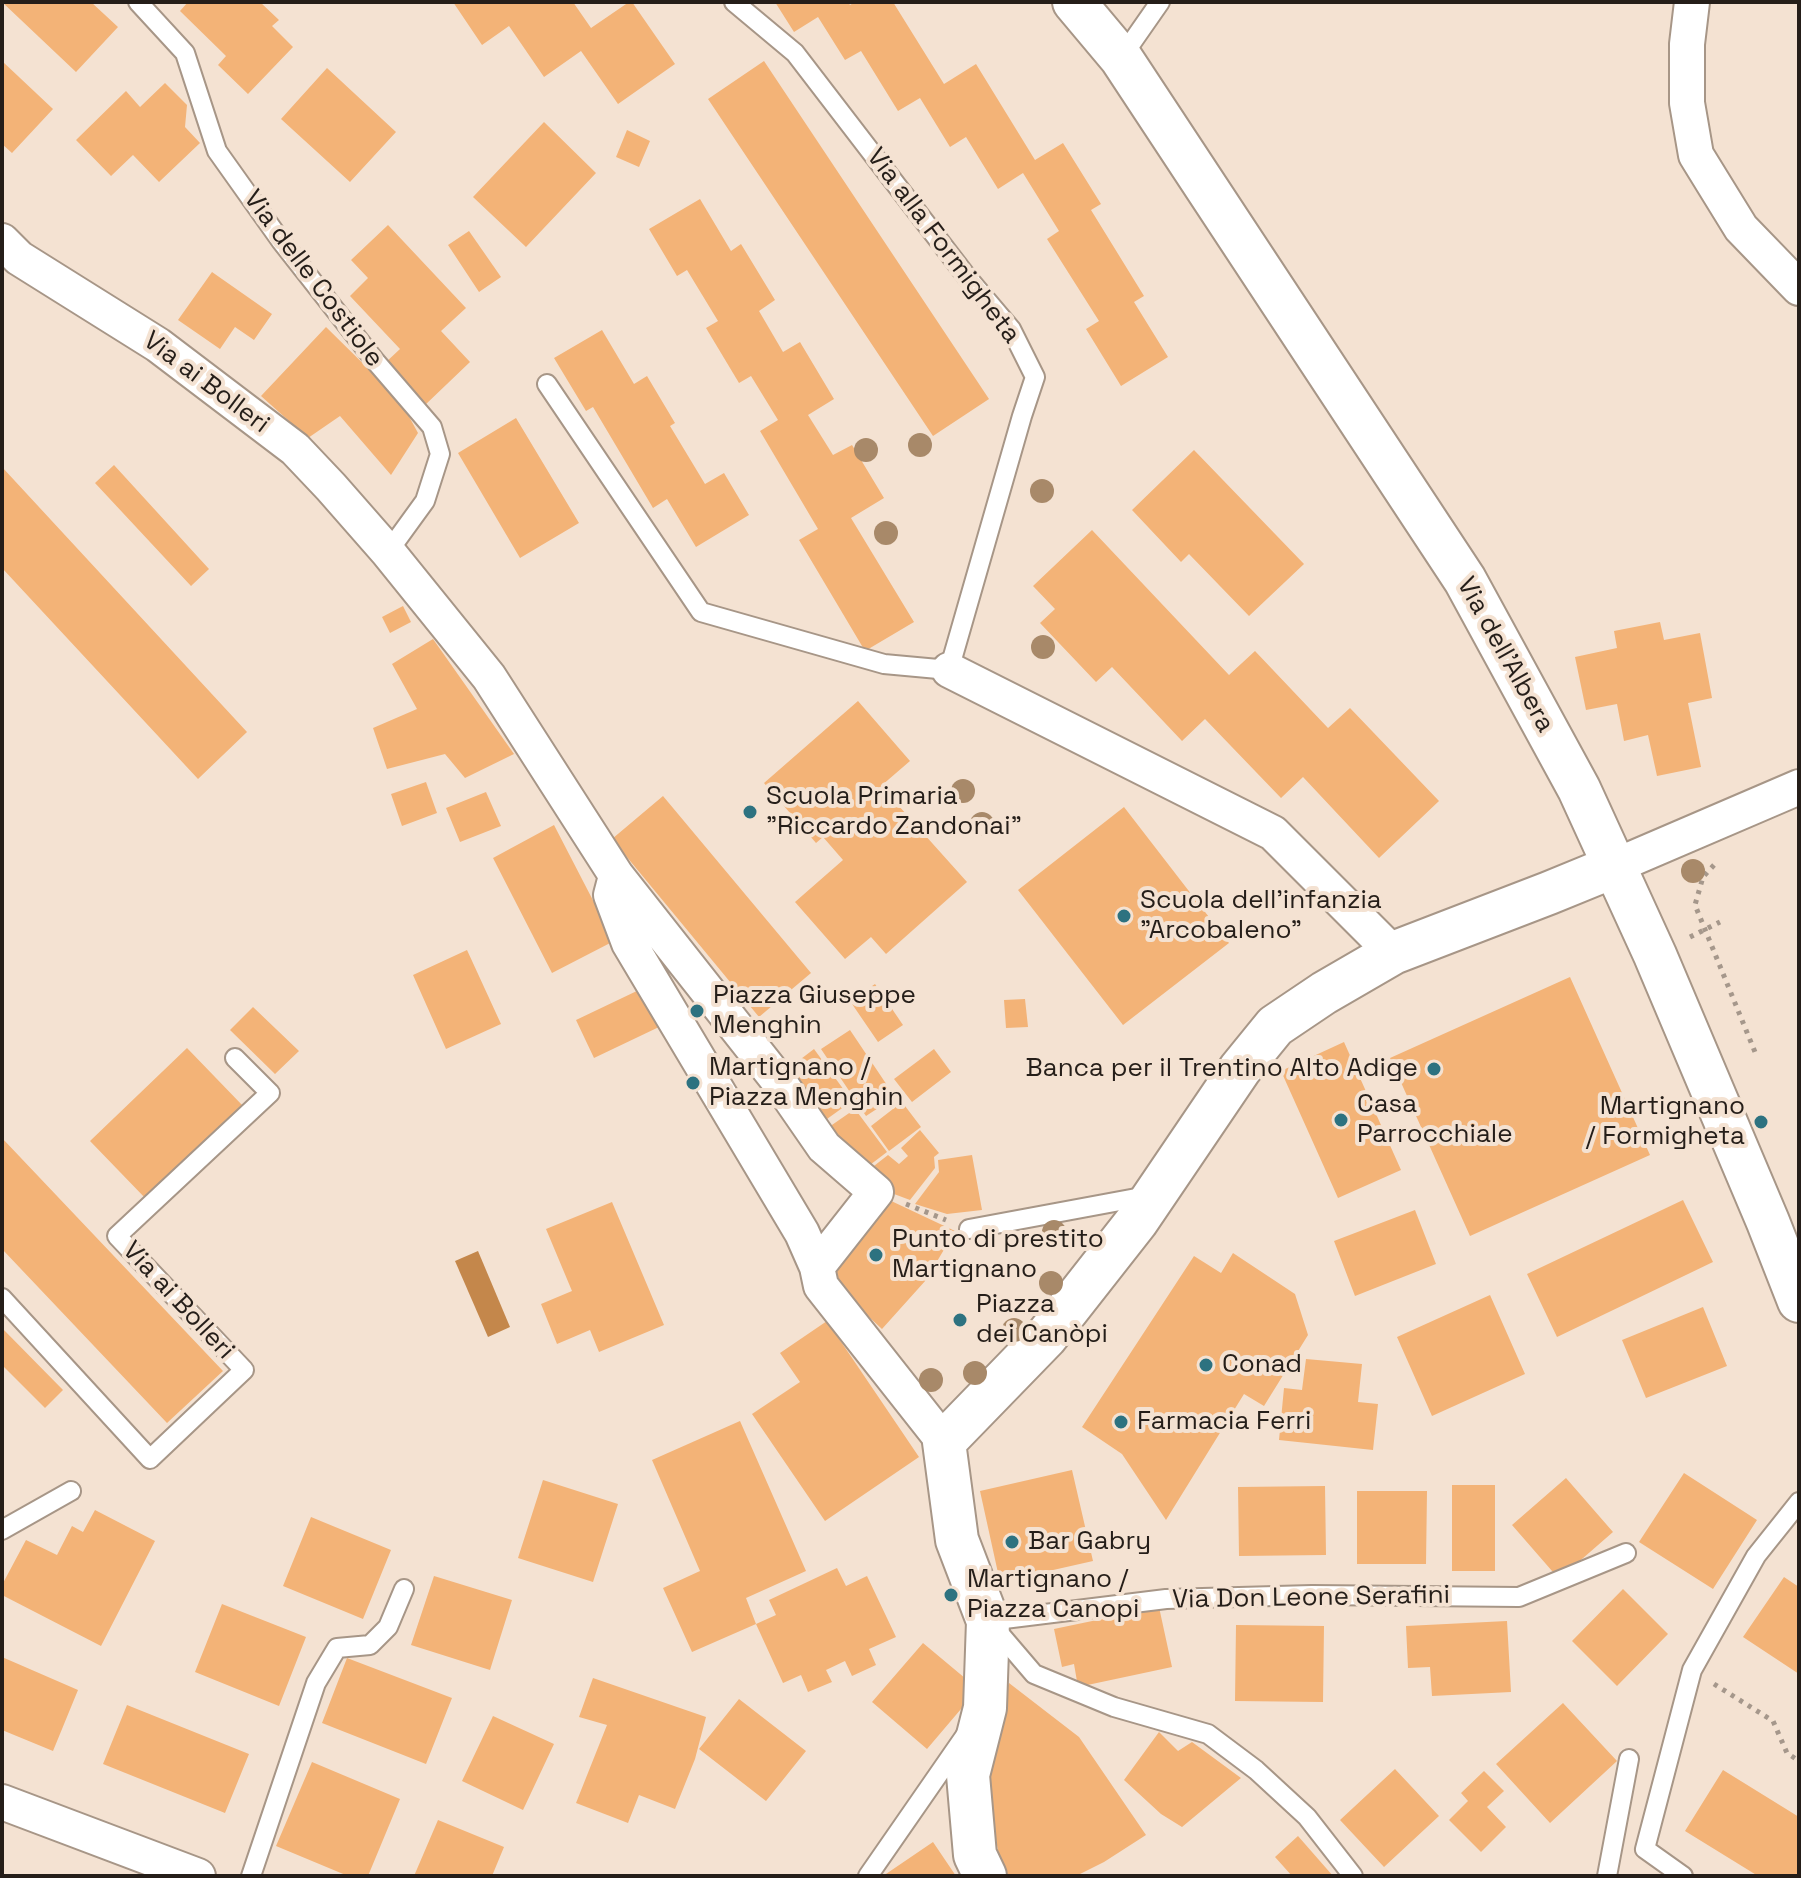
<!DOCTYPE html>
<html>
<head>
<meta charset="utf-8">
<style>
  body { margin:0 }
  #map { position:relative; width:1801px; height:1878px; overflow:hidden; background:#f4e2d2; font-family:"Space Grotesk",sans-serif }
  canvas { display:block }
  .frame { position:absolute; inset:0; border:4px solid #251e19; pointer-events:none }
</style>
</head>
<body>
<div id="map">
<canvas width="1801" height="1878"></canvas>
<div class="frame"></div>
</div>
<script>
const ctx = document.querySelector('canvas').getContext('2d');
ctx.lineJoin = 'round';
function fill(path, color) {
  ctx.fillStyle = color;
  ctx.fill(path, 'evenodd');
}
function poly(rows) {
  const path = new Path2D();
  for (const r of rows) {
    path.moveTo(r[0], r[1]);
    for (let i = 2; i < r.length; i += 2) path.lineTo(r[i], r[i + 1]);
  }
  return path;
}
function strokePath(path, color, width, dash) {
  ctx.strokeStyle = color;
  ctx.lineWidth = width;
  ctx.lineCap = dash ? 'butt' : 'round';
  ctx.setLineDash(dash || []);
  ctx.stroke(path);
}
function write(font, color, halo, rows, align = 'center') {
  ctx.font = font + ' "Space Grotesk",sans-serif';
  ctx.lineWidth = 8;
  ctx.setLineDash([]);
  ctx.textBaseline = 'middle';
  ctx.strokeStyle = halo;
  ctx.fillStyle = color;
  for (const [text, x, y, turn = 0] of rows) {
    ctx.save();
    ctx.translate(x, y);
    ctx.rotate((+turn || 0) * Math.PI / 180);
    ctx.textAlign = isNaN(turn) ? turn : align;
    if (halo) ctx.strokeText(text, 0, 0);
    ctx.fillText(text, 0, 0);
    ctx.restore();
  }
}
const water = poly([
  [478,1251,510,1327,488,1337,455,1261]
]);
const building = poly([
  [2,2,91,2,118,27,76,72],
  [188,2,260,2,279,20,272,26,293,47,248,94,218,65,226,56,180,11],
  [453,2,573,2,591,28,629,2,632,2,675,64,618,104,581,51,544,77,509,26,482,45],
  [775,2,848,2,850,5,855,2,893,2,944,84,976,64,1035,160,1063,143,1101,204,1091,210,1144,296,1134,302,1168,357,1121,386,1086,329,1099,321,1047,239,1059,231,1023,173,998,189,966,137,950,147,920,98,898,111,861,51,845,60,818,17,794,32],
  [2,61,53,109,12,153,2,144],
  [764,61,989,399,933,436,708,99],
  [327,68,396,132,350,182,281,119],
  [165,83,187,105,185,127,200,143,159,182,133,155,111,176,76,140,126,91,140,107],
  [544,122,596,173,526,247,473,197],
  [627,130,650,141,639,167,616,157],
  [700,199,731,251,741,244,775,300,759,311,783,352,800,342,834,399,808,415,833,455,852,445,884,498,851,518,914,622,865,651,799,540,818,529,760,431,778,420,751,376,739,383,706,328,718,321,687,270,677,276,649,229],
  [388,225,466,308,441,331,470,362,424,406,384,364,400,349,350,296,368,278,351,260],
  [469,231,501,277,479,292,448,245],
  [212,272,272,314,254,340,235,327,220,349,178,320],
  [326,327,400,400,418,433,391,475,340,416,308,438,261,396],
  [602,330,634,384,647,376,675,423,670,426,705,484,724,473,749,515,696,547,667,499,653,508,593,407,586,411,554,358],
  [516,418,579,523,520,558,458,453],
  [1194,450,1304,564,1249,616,1189,554,1181,562,1132,510],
  [114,465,209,569,191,586,95,483],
  [2,467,247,732,198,779,2,568],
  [1092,530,1229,675,1255,651,1328,728,1350,708,1439,801,1379,858,1303,777,1281,798,1205,719,1182,741,1112,667,1096,682,1040,623,1055,609,1033,586],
  [403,606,411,622,390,633,382,617],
  [1660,622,1664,640,1700,633,1712,698,1688,703,1701,767,1657,776,1648,735,1624,741,1617,704,1586,710,1575,657,1617,648,1614,631],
  [433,639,514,754,465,778,445,754,387,769,373,728,417,709,392,664],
  [858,701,910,761,881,786,967,882,886,954,871,937,845,959,795,902,843,860,823,837,816,843,764,783],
  [426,782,437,813,402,826,391,794],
  [486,792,501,826,460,842,446,808],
  [663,796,811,973,759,1017,612,839],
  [1124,807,1229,943,1123,1025,1018,890],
  [554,825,614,941,552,973,493,858],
  [467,950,501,1024,446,1049,413,975],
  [1570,977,1650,1155,1470,1236,1390,1058],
  [875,984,903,1025,878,1042,850,1001],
  [641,989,659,1027,594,1058,576,1020],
  [1025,999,1028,1027,1006,1028,1004,1000],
  [253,1007,299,1051,275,1074,230,1030],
  [850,1030,895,1097,866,1116,821,1049],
  [1344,1042,1401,1170,1338,1198,1281,1071],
  [187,1048,243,1106,147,1200,90,1141],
  [814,1049,852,1101,827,1119,789,1068],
  [934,1049,951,1072,912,1102,894,1079],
  [902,1102,921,1127,889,1151,871,1126],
  [855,1109,887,1152,862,1171,829,1127],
  [920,1130,939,1153,934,1157,935,1168,910,1200,886,1191,865,1173,888,1155,899,1164,908,1156,901,1148],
  [2,1138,223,1371,167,1423,2,1249],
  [972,1155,982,1210,947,1214,915,1204,939,1172,938,1160],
  [887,1199,955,1231,926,1280,882,1329,827,1278],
  [1683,1200,1713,1262,1557,1337,1527,1274],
  [612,1202,664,1325,599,1352,590,1330,557,1344,541,1304,572,1291,546,1229],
  [1415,1210,1436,1264,1355,1296,1334,1241],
  [1233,1253,1295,1294,1308,1335,1264,1406,1244,1394,1166,1520,1122,1454,1082,1427,1194,1256,1221,1273],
  [1490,1295,1525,1374,1432,1416,1397,1337],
  [1703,1307,1727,1366,1646,1398,1622,1340],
  [827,1321,919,1457,825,1521,752,1414,800,1382,780,1353],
  [2,1328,63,1390,45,1408,2,1365],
  [1306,1359,1362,1364,1358,1402,1378,1404,1373,1450,1279,1440,1284,1388,1302,1390],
  [740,1421,806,1571,746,1598,756,1624,692,1652,663,1588,700,1571,652,1460],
  [1072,1470,1093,1561,1000,1582,980,1491],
  [1684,1473,1757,1520,1713,1589,1639,1542],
  [1566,1478,1613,1532,1559,1579,1512,1525],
  [543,1480,618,1504,593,1582,518,1558],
  [1452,1485,1495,1485,1495,1571,1452,1571],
  [1325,1486,1326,1555,1239,1556,1238,1487],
  [1357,1491,1427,1491,1426,1564,1357,1564],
  [95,1510,155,1541,101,1646,2,1595,2,1585,26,1540,57,1555,72,1526,83,1532],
  [311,1517,391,1550,363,1619,283,1586],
  [837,1568,846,1586,867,1576,896,1637,869,1649,876,1665,852,1676,845,1661,826,1670,832,1682,808,1692,801,1675,783,1683,756,1624,776,1615,769,1600],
  [434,1576,512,1600,490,1670,411,1645],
  [1784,1577,1799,1587,1799,1674,1743,1637],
  [1623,1589,1668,1634,1617,1686,1572,1641],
  [222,1604,306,1637,279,1706,195,1672],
  [1159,1607,1172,1667,1078,1687,1074,1664,1062,1667,1054,1629],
  [1507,1621,1511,1692,1432,1696,1430,1667,1408,1668,1406,1626],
  [1236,1625,1324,1626,1323,1702,1235,1701],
  [923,1643,978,1689,927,1749,872,1702],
  [2,1657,78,1690,53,1751,2,1730],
  [347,1658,452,1698,426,1764,322,1723],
  [593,1678,706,1717,695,1759,675,1809,639,1795,628,1823,576,1803,607,1725,579,1717],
  [1009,1683,1079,1737,1146,1835,1104,1862,1076,1876,1003,1876,983,1773,988,1730],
  [739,1699,806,1751,766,1801,699,1749],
  [1563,1703,1617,1761,1550,1823,1496,1764],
  [127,1705,249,1754,225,1813,103,1764],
  [493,1716,554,1744,523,1810,462,1781],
  [1159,1732,1178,1751,1192,1742,1241,1778,1182,1827,1161,1814,1124,1780],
  [312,1762,400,1799,368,1876,348,1876,276,1846],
  [1395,1769,1439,1816,1384,1867,1340,1820],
  [1723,1770,1799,1817,1799,1852,1797,1855,1799,1856,1799,1876,1758,1876,1685,1831],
  [1484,1771,1504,1791,1487,1807,1506,1827,1481,1852,1449,1820,1468,1801,1461,1793],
  [438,1820,504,1847,492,1876,414,1876],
  [1298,1836,1333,1876,1292,1876,1275,1857],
  [933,1842,956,1876,883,1876]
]);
const path = poly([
  [1714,865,1703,877,1695,905,1755,1052],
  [1690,937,1720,922],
  [906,1204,946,1220],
  [1714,1684,1773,1721,1787,1753,1799,1761]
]);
const service = poly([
  [138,2,185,53,217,151,281,241,376,362,432,427,440,454,425,501,388,552],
  [1121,58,1160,2],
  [547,384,701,612,884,664,949,670,1022,416,1035,377,1011,329,967,277,795,53,734,2],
  [969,1229,1147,1196],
  [2,1298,150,1459,244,1370,117,1236,270,1093,235,1058],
  [2,1530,71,1491],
  [988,1621,1166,1599,1312,1595,1519,1597,1626,1553],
  [993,1626,1034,1674,1114,1707,1208,1734,1256,1770,1307,1817,1353,1876],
  [251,1876,316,1683,337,1648,370,1645,388,1627,404,1589],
  [868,1876,965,1736],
  [1607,1876,1629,1759],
  [1683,1876,1645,1849,1692,1670,1756,1556,1799,1502]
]);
const minor = poly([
  [1692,2,1687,44,1687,103,1696,155,1741,228,1799,288],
  [2,241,19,258,158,345,295,449,331,487,388,552,489,677,616,875,777,1079,824,1147,876,1192,817,1267],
  [949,670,1273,833,1393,953],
  [1615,866,1799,787],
  [616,876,611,895,629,943,802,1233,817,1267,821,1286,944,1442],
  [2,1802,198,1876]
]);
const tertiary = poly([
  [1074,2,1121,58,1465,580,1579,789,1655,955,1768,1222,1799,1301],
  [985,1876,975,1855,968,1775,985,1708,988,1621,957,1540,944,1442,1046,1337,1137,1221,1240,1069,1275,1026,1324,993,1393,953,1549,893,1615,866]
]);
const trees = [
  [920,445],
  [866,450],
  [1042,491],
  [886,533],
  [1043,647],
  [963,791],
  [982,824],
  [1693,871],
  [1054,1232],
  [1051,1283],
  [1014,1330],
  [975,1373],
  [931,1380]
];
const markers = [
  [750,812,8,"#2d7280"],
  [1124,916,8,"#2d7280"],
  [697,1011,8,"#2d7280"],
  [1434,1069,8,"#2d7280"],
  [693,1083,8,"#2d7280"],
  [1341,1120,8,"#2d7280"],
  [1761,1122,8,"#2d7280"],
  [876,1255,8,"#2d7280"],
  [960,1320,8,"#2d7280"],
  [1206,1365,8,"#2d7280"],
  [1121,1422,8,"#2d7280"],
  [1012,1542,8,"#2d7280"],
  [951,1595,8,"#2d7280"]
];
const streetNames = [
  ["Via alla Formigheta",943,246,53],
  ["Via delle Costiole",313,279,53],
  ["Via ai Bolleri",206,383,37],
  ["Via dell'Albera",1505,655,61],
  ["Via ai Bolleri",178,1301,47],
  ["Via Don Leone Serafini",1311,1598,-1]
];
const poiNames = [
  ["Scuola Primaria",766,797],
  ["\"Riccardo Zandonai\"",766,827],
  ["Scuola dell'infanzia",1140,901],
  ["\"Arcobaleno\"",1140,931],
  ["Piazza Giuseppe",713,996],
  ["Menghin",713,1026],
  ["Martignano /",709,1068],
  ["Piazza Menghin",709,1098],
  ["Banca per il Trentino Alto Adige",1418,1069,"right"],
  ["Casa",1357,1105],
  ["Parrocchiale",1357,1135],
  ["Martignano",1745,1107,"right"],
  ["/ Formigheta",1745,1137,"right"],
  ["Punto di prestito",892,1240],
  ["Martignano",892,1270],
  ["Piazza",976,1305],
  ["dei Canòpi",976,1335],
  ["Conad",1222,1365],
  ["Farmacia Ferri",1137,1422],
  ["Bar Gabry",1028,1542],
  ["Martignano /",967,1580],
  ["Piazza Canopi",967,1610]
];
fill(water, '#c4874b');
fill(building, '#f3b377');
strokePath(service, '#a79687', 22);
strokePath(minor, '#a79687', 38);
strokePath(tertiary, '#a79687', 46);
strokePath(path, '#a5978b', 5, [4, 6]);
strokePath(service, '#fff', 18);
strokePath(minor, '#fff', 34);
strokePath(tertiary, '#fff', 42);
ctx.fillStyle = '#a88969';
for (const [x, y] of trees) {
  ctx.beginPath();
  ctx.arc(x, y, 12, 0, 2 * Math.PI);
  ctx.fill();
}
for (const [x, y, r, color] of markers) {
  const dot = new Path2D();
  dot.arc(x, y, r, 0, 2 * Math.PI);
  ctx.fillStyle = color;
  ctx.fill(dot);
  strokePath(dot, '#f4e2d2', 3);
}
write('26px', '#251e19', '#f4e2d2', streetNames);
write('26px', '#251e19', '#f4e2d2', poiNames, 'left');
</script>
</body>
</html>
